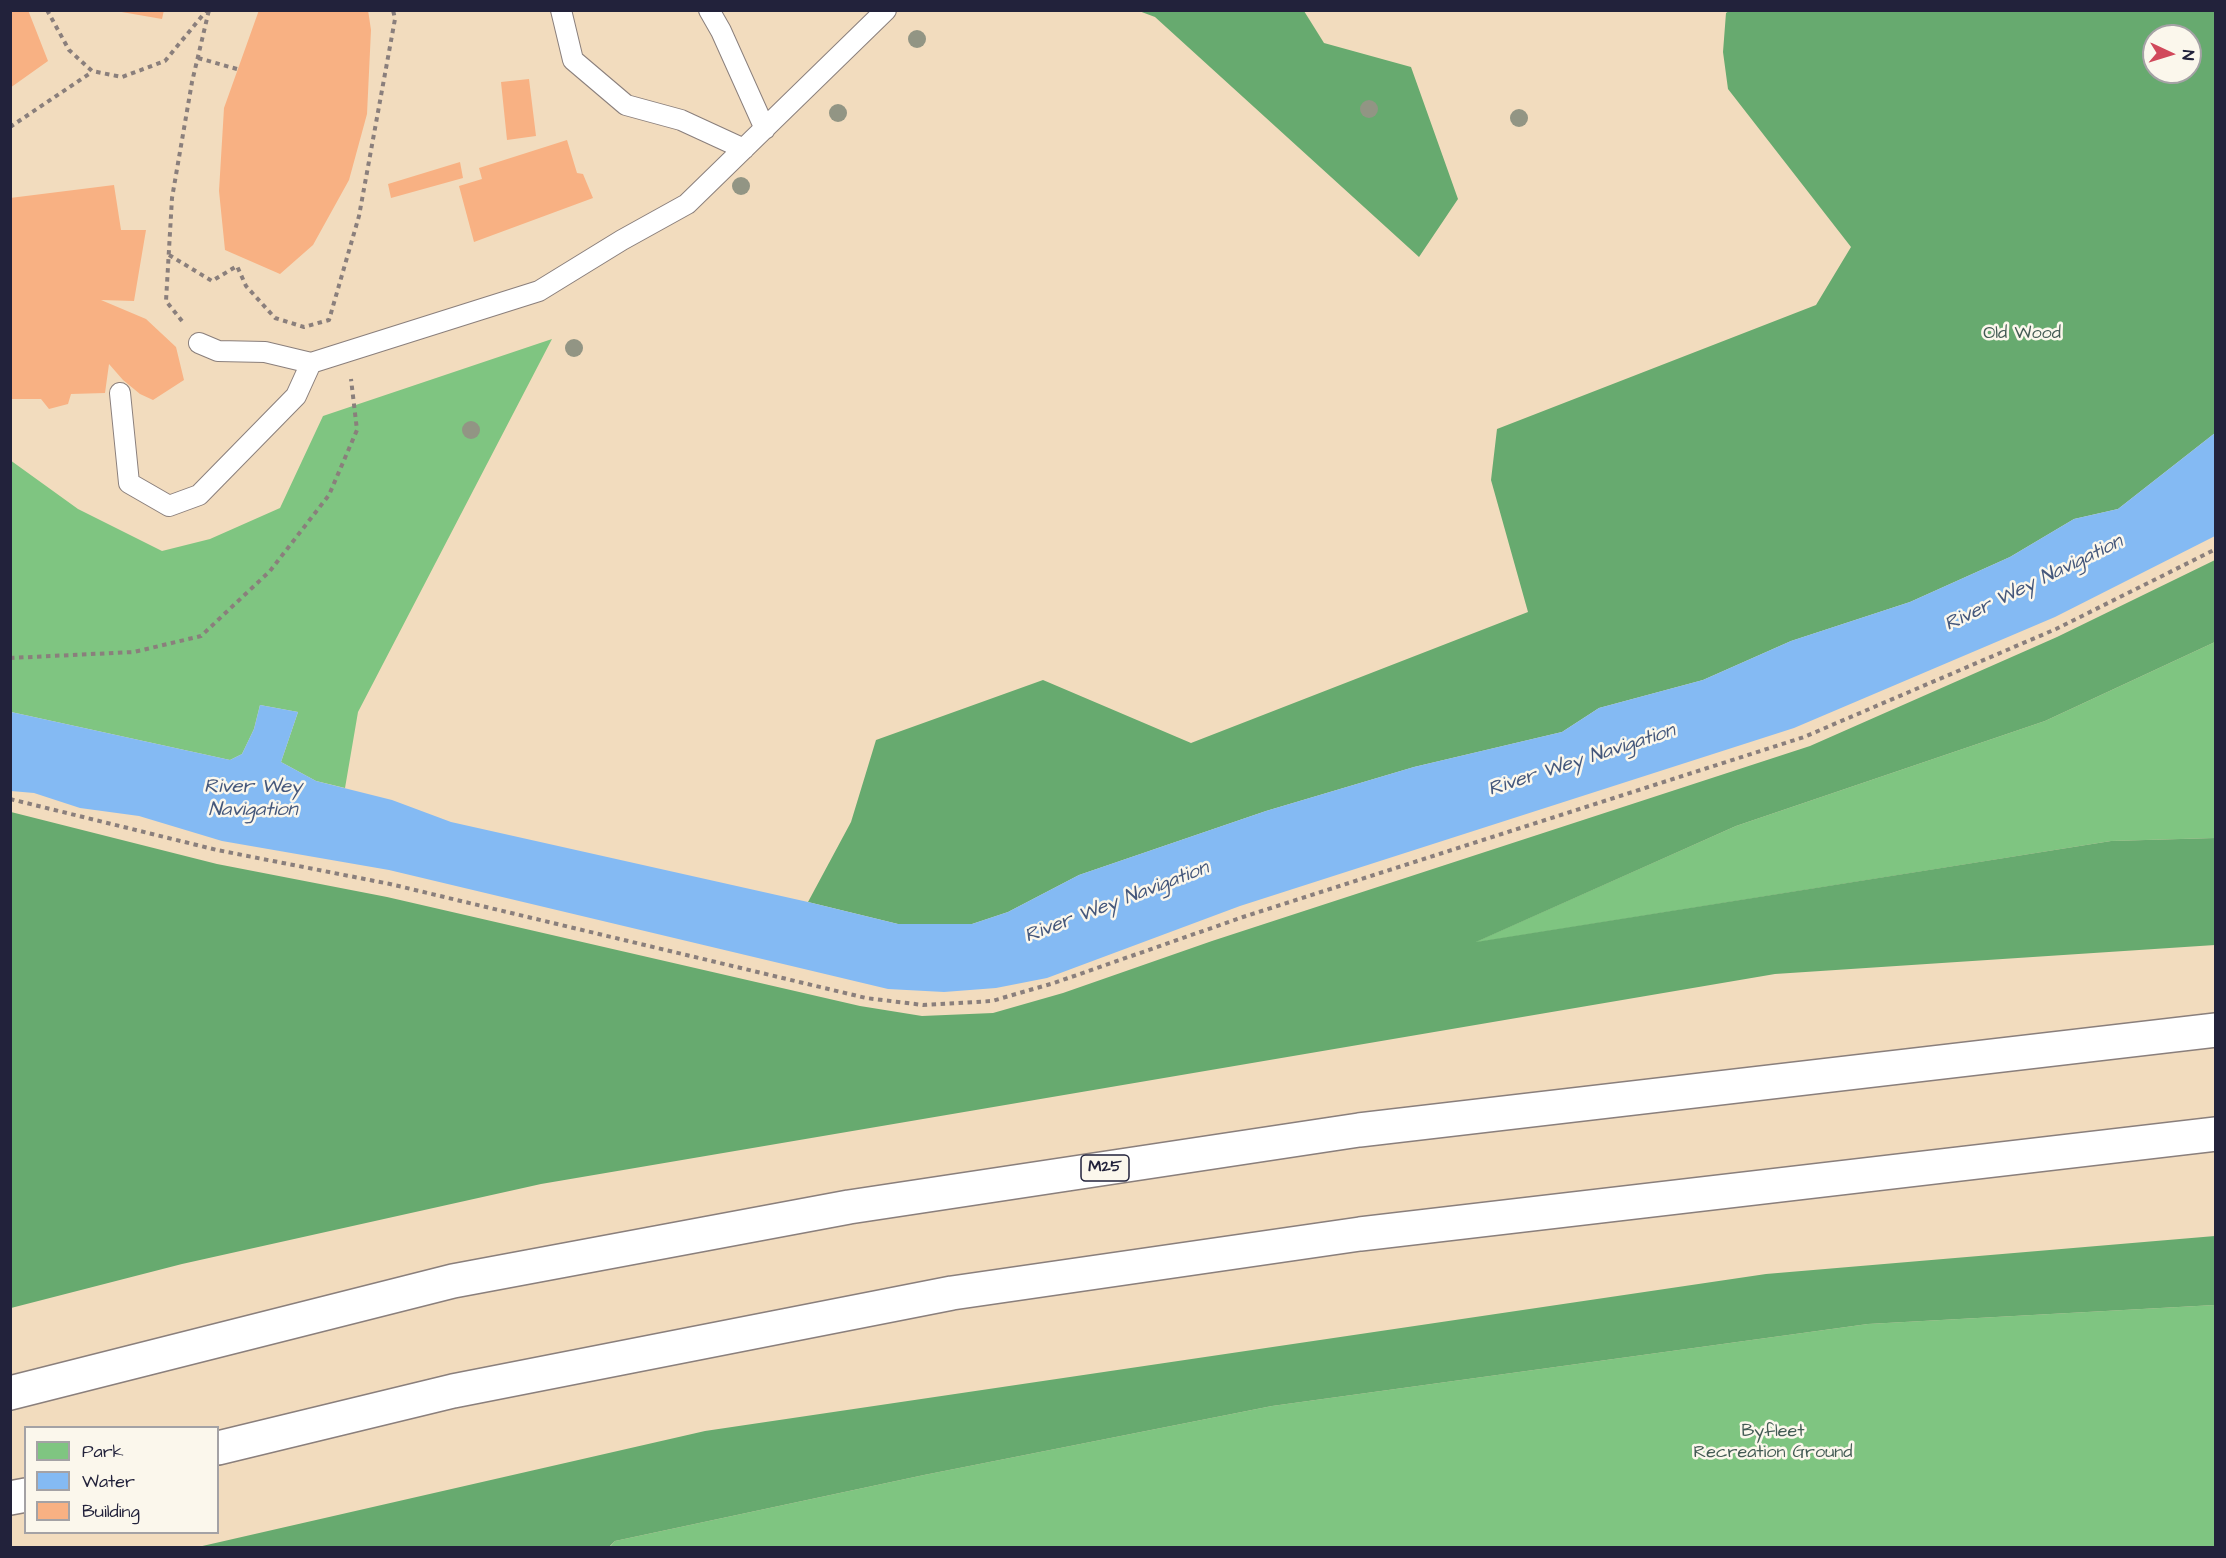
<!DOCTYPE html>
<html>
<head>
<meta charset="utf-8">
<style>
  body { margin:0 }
  #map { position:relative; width:2226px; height:1558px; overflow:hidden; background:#f2dcbe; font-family:"Architects Daughter",sans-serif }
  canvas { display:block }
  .frame { position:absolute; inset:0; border:12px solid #22223b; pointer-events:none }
  .legend { position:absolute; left:24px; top:1426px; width:195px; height:108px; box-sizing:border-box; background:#fbf7ec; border:2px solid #a4a2a5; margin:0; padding:8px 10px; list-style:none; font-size:18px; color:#22223b }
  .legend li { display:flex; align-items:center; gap:12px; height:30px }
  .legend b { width:30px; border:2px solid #a4a2a5 }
  .north { position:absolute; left:2142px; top:24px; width:60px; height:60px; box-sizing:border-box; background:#fbf7ec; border:2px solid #a4a2a5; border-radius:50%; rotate:94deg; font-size:16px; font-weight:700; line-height:24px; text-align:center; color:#22223b }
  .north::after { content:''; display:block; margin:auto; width:21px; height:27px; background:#d1495b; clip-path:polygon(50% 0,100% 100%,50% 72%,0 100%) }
</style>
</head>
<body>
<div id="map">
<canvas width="2226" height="1558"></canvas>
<div class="frame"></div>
<ul class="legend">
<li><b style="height:16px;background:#7fc581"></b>Park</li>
<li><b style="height:16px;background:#84baf3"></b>Water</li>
<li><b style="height:16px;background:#f8b183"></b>Building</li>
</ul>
<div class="north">N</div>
</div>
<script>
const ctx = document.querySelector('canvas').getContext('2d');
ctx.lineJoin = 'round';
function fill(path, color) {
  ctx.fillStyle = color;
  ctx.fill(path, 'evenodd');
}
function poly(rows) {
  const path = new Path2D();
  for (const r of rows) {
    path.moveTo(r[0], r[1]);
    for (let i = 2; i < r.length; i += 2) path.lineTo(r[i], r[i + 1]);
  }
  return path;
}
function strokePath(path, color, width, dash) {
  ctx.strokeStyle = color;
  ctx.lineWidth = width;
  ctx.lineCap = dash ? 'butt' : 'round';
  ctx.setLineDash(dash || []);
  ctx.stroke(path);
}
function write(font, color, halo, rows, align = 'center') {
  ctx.font = font + ' "Architects Daughter",sans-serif';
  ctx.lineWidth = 5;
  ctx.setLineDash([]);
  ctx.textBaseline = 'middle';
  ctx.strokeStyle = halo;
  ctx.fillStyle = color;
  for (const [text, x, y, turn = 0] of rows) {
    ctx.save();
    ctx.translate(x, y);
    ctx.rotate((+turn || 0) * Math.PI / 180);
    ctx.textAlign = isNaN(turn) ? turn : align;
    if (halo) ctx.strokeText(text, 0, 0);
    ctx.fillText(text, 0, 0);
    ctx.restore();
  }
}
const green = poly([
  [552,339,358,712,345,788,316,781,281,762,298,712,260,705,254,729,242,754,230,760,11,712,10,460,78,509,162,551,210,539,280,508,323,416],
  [2215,642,2215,838,2111,841,1473,943,1736,826,2045,721],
  [2215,1305,2215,1547,609,1548,615,1541,924,1475,1272,1406,1868,1324]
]);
const forest = poly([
  [1139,11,1304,11,1324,43,1411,67,1458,199,1419,257,1155,17],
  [1729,11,2215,11,2215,433,2118,509,2074,519,2010,557,1910,602,1791,641,1703,680,1599,708,1562,732,1414,767,1266,811,1079,875,1008,912,972,924,898,924,808,902,851,822,876,740,1043,680,1191,743,1528,612,1491,480,1497,429,1816,305,1851,247,1728,89,1723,52,1726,13],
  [2154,36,2190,36,2190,72,2154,72],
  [2215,560,2215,642,2045,721,1736,826,1476,942,2111,841,2215,838,2215,945,1775,974,541,1184,182,1264,11,1308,11,812,217,864,387,897,860,1006,922,1016,993,1013,1063,993,1212,941,1810,746,2057,637],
  [2215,1236,2215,1305,1868,1324,1272,1406,924,1475,615,1541,609,1547,198,1547,705,1431,1766,1274]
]);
const water = poly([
  [2215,433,2215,536,2055,617,1794,728,1240,906,1047,978,996,988,944,992,888,989,389,870,222,841,139,816,80,808,34,793,11,791,11,712,230,760,242,754,254,729,260,705,298,712,281,762,316,781,392,800,451,822,808,902,898,924,972,924,1008,912,1079,875,1266,811,1414,767,1562,732,1599,708,1703,680,1791,641,1910,602,2010,557,2074,519,2118,509]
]);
const building = poly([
  [10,10,28,10,48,61,10,88],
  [110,10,164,10,162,19],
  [259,10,368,10,371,30,367,114,349,180,313,245,280,274,225,250,219,191,224,108],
  [529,79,536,136,507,140,501,82],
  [567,140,577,173,583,174,593,198,474,242,459,186,482,179,479,168],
  [460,162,463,178,391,198,388,184],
  [114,185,121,230,146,230,134,301,101,300,146,319,176,347,184,380,153,400,140,394,123,380,109,364,105,393,71,394,68,404,49,409,41,399,10,399,10,198]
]);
const path = poly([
  [47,10,69,50,92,71,122,77,165,61,207,10],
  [198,58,237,69],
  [10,127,92,72],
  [169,255,212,281,237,266,246,286,275,318,304,327,329,320,359,216,395,19,393,10],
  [182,321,166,301,172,198,192,82,209,10],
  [10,658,134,652,201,636,270,571,329,495,357,430,351,379],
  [10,799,217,850,390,884,866,998,923,1005,992,1001,1054,983,1243,917,1804,737,2056,629,2216,549]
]);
const lane = poly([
  [561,10,573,60,626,105,681,120,744,149],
  [709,10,721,31,765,129],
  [199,343,218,351,265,352,311,363,539,291,622,240,687,204,886,10],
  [120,393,129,483,169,506,199,495,296,396,311,363]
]);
const highway = poly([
  [10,1393,453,1281,849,1207,1359,1130,2216,1030],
  [218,1448,453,1391,952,1293,1360,1234,2216,1134],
  [10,1498,26,1495]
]);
const trees = [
  [917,39],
  [1369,109],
  [838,113],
  [1519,118],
  [741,186],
  [574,348],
  [471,430]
];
const shields = [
  [1105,1168,48]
];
const shieldNames = [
  ["M25",1105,1168]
];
const parkNames = [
  ["Old Wood",2022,334],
  ["Byfleet",1773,1432],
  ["Recreation Ground",1773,1453]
];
const waterNames = [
  ["River Wey Navigation",2034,584,-26],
  ["River Wey Navigation",1582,761,-18],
  ["River Wey",253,788],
  ["Navigation",253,811],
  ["River Wey Navigation",1117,903,-21]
];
fill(green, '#7fc581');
fill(forest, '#67aa6f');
fill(water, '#84baf3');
fill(building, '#f8b183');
strokePath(lane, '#8a7f7c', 22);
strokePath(highway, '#8a7f7c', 36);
strokePath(path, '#8a7f7c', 4, [4.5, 4.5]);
strokePath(lane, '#fff', 20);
strokePath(highway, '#fff', 33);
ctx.fillStyle = '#929584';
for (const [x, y] of trees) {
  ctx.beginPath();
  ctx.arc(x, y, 9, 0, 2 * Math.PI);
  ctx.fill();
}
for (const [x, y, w] of shields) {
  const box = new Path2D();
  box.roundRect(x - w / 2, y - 13, w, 26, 4.5);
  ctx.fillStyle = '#fbf7ec';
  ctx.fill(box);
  strokePath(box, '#22223b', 1.5);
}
write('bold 16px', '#22223b', null, shieldNames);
write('18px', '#435b54', '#fbf7ec', parkNames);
write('italic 20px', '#44577b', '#fbf7ec', waterNames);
</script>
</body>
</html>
